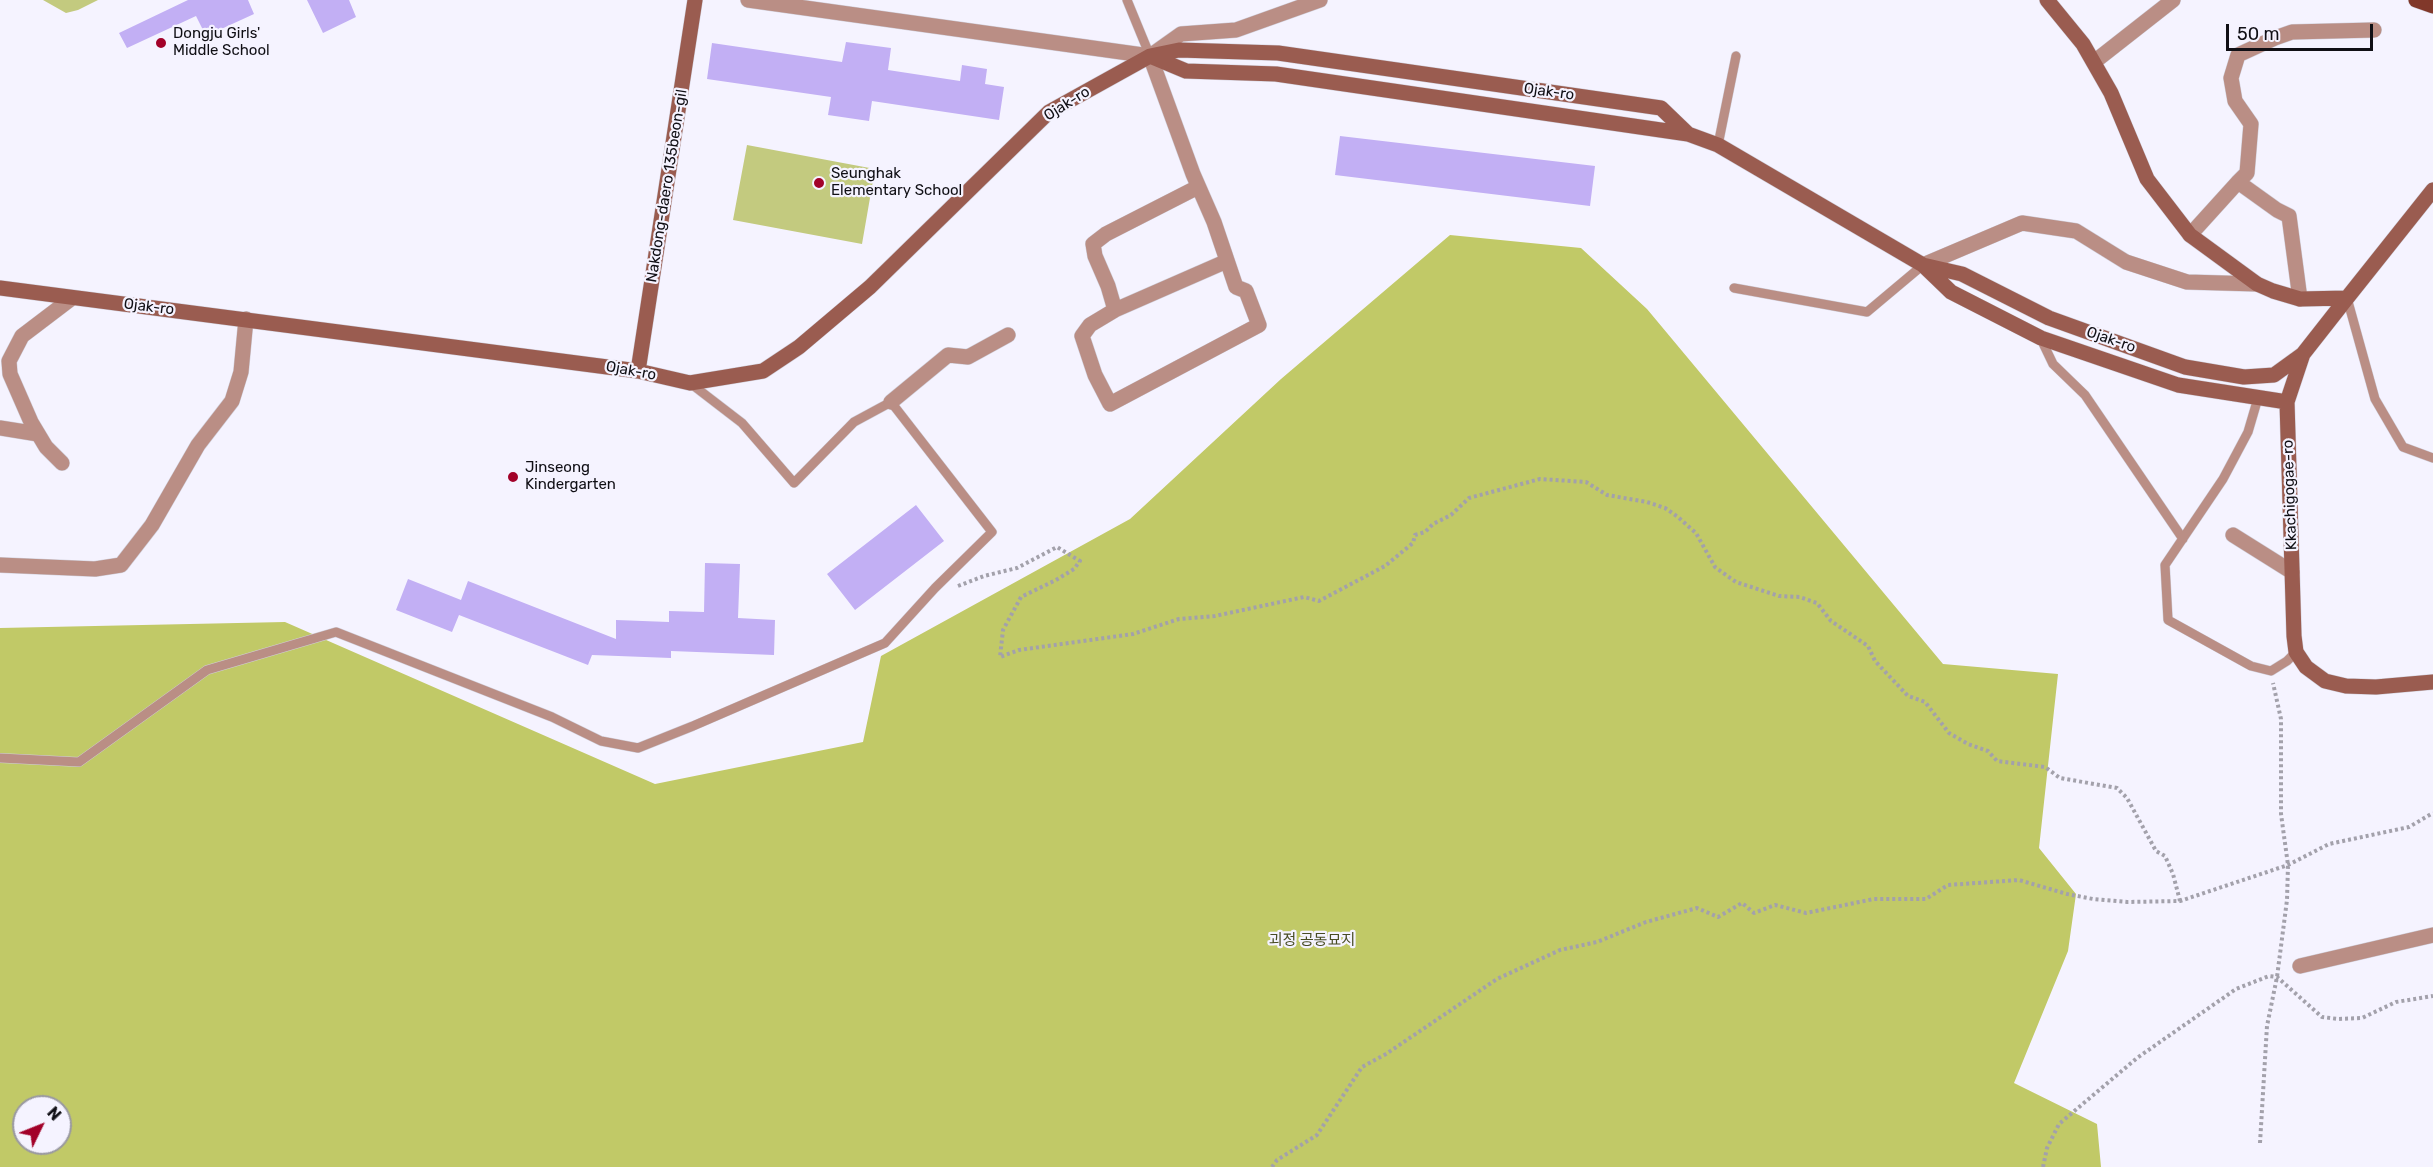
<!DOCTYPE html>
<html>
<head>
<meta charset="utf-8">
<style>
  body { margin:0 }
  #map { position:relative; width:2433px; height:1167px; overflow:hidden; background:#f5f3ff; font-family:Rubik,sans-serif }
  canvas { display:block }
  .north { position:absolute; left:12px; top:1095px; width:60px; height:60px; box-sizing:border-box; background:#f5f3ff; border:2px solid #9998a1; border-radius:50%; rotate:47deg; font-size:16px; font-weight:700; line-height:24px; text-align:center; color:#100f15 }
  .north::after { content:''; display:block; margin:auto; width:21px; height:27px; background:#a20129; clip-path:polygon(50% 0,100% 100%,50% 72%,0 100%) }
  .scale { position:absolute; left:2226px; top:24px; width:147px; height:27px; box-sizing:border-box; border:3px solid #100f15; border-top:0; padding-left:8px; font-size:18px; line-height:21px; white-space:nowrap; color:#100f15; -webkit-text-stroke:4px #f5f3ff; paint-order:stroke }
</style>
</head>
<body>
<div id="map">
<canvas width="2433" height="1167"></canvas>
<div class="north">N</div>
<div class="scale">50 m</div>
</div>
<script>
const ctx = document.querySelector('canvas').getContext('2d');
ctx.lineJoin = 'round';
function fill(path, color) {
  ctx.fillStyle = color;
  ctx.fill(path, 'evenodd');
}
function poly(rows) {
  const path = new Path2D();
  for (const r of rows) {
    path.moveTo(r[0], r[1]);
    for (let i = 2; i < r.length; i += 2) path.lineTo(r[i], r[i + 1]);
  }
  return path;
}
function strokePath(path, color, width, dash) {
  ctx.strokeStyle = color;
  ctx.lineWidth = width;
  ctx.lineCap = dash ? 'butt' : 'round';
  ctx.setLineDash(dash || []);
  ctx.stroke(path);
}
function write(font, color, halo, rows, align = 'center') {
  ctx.font = font + ' Rubik,"Noto Sans KR",sans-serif';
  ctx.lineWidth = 4.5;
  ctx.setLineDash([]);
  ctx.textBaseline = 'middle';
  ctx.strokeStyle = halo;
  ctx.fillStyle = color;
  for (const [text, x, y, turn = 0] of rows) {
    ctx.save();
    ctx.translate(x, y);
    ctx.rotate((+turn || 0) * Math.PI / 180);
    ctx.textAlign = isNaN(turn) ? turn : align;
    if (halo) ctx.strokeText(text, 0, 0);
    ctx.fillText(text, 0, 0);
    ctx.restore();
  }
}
const green = poly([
  [43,0,98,0,78,10,66,13],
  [747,145,875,169,862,244,733,220]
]);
const forest = poly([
  [1450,235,1581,248,1647,309,1943,664,2058,674,2039,848,2076,894,2068,951,2014,1083,2097,1124,2101,1167,0,1167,0,628,285,622,655,784,863,742,881,656,1130,519,1281,379],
  [24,1107,60,1107,60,1143,24,1143]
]);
const building = poly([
  [188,0,248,0,254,14,206,36,196,16,127,48,119,33],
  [307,0,349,0,356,17,323,33],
  [846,42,891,48,888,70,960,81,962,65,987,69,985,84,1004,87,999,120,872,101,869,121,828,115,831,97,707,79,712,43,842,62],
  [1340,136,1595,166,1590,206,1335,175],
  [916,505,944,541,855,610,827,574],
  [705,563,740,564,738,618,775,620,774,655,671,651,671,658,592,655,588,665,459,615,452,632,396,610,408,579,461,600,468,581,616,639,616,620,669,622,669,611,704,612]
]);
const path = poly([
  [958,586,984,576,1017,568,1057,547,1080,561,1074,569,1056,580,1021,597,1003,630,1000,657,1019,650,1133,634,1179,619,1215,616,1304,597,1319,601,1385,566,1413,543,1415,535,1425,532,1433,524,1451,515,1469,498,1540,479,1586,482,1607,495,1647,502,1665,508,1678,517,1696,533,1715,567,1736,582,1779,596,1800,597,1817,603,1831,621,1868,646,1875,661,1908,696,1925,702,1949,733,1968,744,1988,751,1997,761,2045,767,2060,778,2117,788,2127,798,2156,851,2165,856,2173,874,2180,901],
  [2260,1143,2267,1026,2277,977,2287,900,2288,865,2281,814,2281,719,2273,683],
  [1272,1167,1277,1160,1317,1135,1362,1067,1386,1054,1497,979,1560,950,1597,942,1646,922,1697,908,1718,917,1742,903,1754,913,1775,905,1806,913,1874,899,1926,899,1948,885,2019,880,2067,894,2093,899,2127,902,2180,901,2288,865,2329,844,2409,827,2433,813],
  [2043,1167,2047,1148,2059,1124,2137,1058,2236,989,2269,976,2277,977,2322,1017,2338,1019,2362,1018,2396,1002,2433,996]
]);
const lane = poly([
  [1127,0,1150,56],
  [1718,145,1736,56],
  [1734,288,1867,312,1923,265],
  [2347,298,2375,399,2403,447,2433,458],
  [2041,339,2053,364,2085,395,2183,539],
  [2258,398,2248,432,2223,479,2165,565,2168,620,2251,666,2271,671,2287,661,2296,652],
  [0,758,79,762,207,670,336,632,552,717,601,741,638,748,693,726,885,643,935,588,992,532,891,402,854,422,794,483,742,423,690,383]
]);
const street = poly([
  [748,0,1150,56],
  [1150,56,1193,174,1214,222,1236,287,1246,291,1259,325,1110,404,1095,375,1082,336,1090,325,1115,310,1227,261],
  [1150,56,1181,34,1236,30,1320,0],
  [2094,62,2173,0],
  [2190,235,2238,182],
  [1923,265,2022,223,2076,231,2126,262,2187,282,2257,284],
  [2300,299,2289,216,2277,210,2238,182,2247,173,2251,124,2235,101,2231,78,2238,55,2275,38,2292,32,2374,30],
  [1115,310,1108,286,1095,256,1093,244,1106,234,1198,187],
  [891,402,948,355,968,357,1008,335],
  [0,428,38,434],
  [62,463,46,447,31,422,10,374,9,361,22,336,72,298],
  [2233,535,2292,572],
  [0,565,95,569,121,565,152,525,198,445,232,401,241,372,246,319],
  [2300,966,2433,935]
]);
const secondary = poly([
  [2047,0,2083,44,2111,93,2147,179,2190,235,2257,284,2273,291,2300,299,2347,298,2303,354,2287,402,2294,636,2296,652,2306,667,2325,681,2346,686,2376,687,2433,682],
  [1150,56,1186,71,1276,74,1688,134,1718,145,1923,265,1951,292,2041,338,2178,385,2287,402],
  [1923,265,1962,274,2049,318,2185,367,2244,377,2274,375,2303,354],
  [0,288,638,371,690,383,763,371,799,347,870,287,1049,112,1150,56,1179,50,1278,53,1661,108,1688,134],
  [2347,298,2433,190],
  [638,371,695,0]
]);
const primary = poly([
  [2416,0,2433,6]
]);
const markers = [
  [161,43,6,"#a20129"],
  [819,183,6,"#a20129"],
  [513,477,6,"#a20129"]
];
const poiNames = [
  ["Dongju Girls'",173,34],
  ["Middle School",173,51],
  ["Seunghak",831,174],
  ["Elementary School",831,191],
  ["Jinseong",525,468],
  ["Kindergarten",525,485]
];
const streetNames = [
  ["Ojak-ro",1549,92,8],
  ["Ojak-ro",1067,104,-32],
  ["Nakdong-daero 135beon-gil",667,186,-81],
  ["Ojak-ro",149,307,7],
  ["Ojak-ro",2111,340,19],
  ["Ojak-ro",631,371,10],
  ["Kkachigogae-ro",2290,495,-92]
];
const parkNames = [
  ["괴정 공동묘지",1312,941]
];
fill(green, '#c3ca7f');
fill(forest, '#c1c967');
fill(building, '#c2aff4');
strokePath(lane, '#d0cfda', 10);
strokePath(street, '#d0cfda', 16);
strokePath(secondary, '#d0cfda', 16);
strokePath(primary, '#d0cfda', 16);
strokePath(path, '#a3a1ab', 4, [3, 3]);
strokePath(lane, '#ba8e85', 9);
strokePath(street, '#ba8e85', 15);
strokePath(secondary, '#9a5c50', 15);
strokePath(primary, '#81382a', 15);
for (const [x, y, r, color] of markers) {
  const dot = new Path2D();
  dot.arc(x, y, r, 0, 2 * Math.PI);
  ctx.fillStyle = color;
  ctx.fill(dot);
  strokePath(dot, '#f5f3ff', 2);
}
write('15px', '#100f15', '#f5f3ff', poiNames, 'left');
write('15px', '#100f15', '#f5f3ff', streetNames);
write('15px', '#484c23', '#f5f3ff', parkNames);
</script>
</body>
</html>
